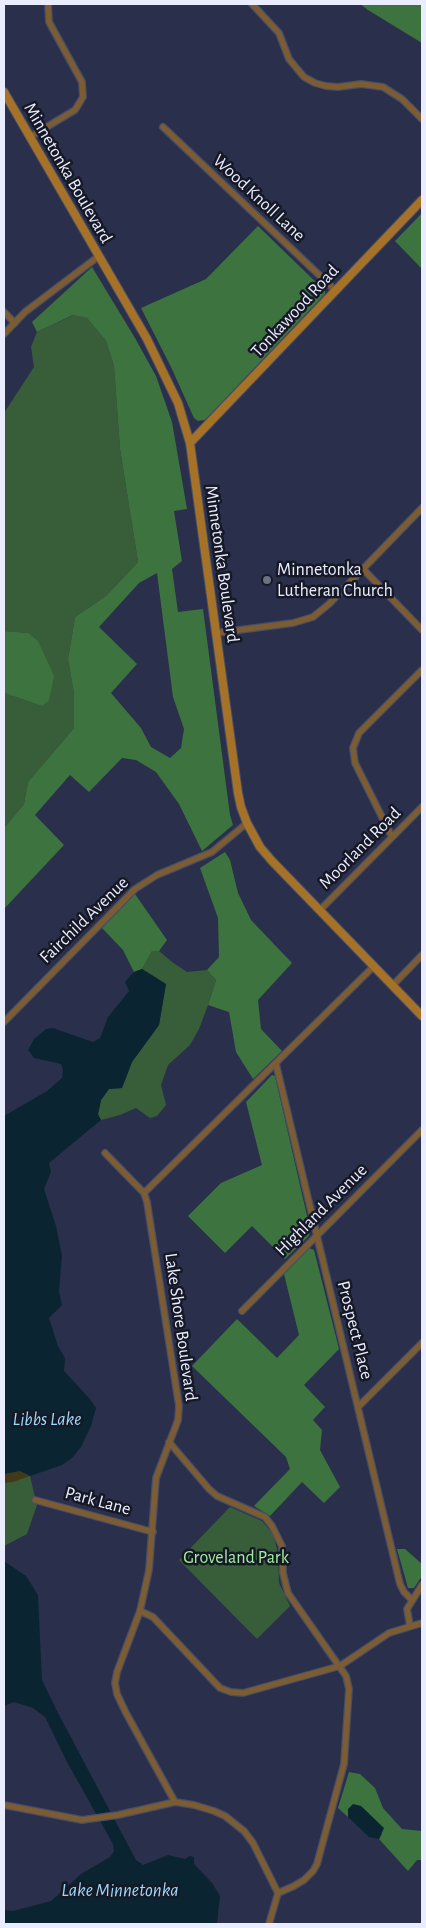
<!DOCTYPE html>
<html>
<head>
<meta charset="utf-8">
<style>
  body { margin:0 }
  #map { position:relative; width:426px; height:1928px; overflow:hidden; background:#2a304b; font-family:"Alegreya Sans",sans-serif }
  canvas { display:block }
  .frame { position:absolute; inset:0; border:5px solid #e9edff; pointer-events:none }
</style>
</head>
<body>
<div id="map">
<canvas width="426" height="1928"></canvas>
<div class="frame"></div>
</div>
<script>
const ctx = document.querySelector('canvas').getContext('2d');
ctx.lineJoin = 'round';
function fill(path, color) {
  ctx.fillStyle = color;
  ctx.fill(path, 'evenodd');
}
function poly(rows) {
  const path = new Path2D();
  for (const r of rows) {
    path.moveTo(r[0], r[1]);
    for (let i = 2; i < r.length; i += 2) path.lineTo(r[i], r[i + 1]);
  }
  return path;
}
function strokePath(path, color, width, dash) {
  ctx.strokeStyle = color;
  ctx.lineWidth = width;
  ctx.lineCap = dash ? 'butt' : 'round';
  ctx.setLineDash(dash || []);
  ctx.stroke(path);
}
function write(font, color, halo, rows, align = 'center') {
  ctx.font = font + ' "Alegreya Sans",sans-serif';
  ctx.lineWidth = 5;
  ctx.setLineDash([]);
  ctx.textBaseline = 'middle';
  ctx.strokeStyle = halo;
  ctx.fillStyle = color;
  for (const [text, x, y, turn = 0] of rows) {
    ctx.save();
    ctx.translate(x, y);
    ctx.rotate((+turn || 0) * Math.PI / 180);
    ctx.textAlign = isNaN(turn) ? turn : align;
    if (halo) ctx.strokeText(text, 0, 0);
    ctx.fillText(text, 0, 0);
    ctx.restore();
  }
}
const green = poly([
  [74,315,87,318,106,341,114,366,120,449,138,562,106,596,75,617,68,659,74,694,74,728,28,782,24,804,4,828,4,693,42,706,28,633,4,631,4,413,34,367,31,347,37,332],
  [152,951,159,951,172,962,187,972,207,970,216,980,208,1005,199,1029,190,1045,168,1065,161,1085,166,1105,157,1116,150,1118,136,1108,120,1115,101,1120,98,1115,101,1100,109,1089,122,1088,132,1062,159,1025,166,984,142,969],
  [20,1471,30,1476,37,1505,27,1534,4,1546,4,1474],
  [230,1507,262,1521,273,1534,278,1553,279,1583,290,1606,257,1639,179,1560]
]);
const forest = poly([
  [360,4,422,4,422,43,368,10],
  [422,213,422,269,395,241],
  [258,226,325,291,325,294,205,420,198,421,194,418,171,367,141,308,206,279],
  [92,267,135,338,156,376,172,422,187,509,174,511,182,561,172,569,178,612,203,609,230,815,233,825,202,851,179,804,156,772,136,760,122,758,89,792,70,775,35,815,64,845,4,909,4,828,24,804,28,782,74,728,74,694,68,659,75,617,106,596,138,562,120,449,114,366,106,341,87,318,73,315,37,332,32,322],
  [157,573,173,697,184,729,181,748,170,758,151,747,141,728,111,693,137,664,99,627,139,583],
  [4,631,28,633,38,641,54,676,49,700,42,706,4,693],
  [225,852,230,860,238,893,251,920,292,963,258,1000,261,1029,282,1051,253,1079,236,1052,229,1012,208,1005,216,980,207,970,219,957,218,918,200,868],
  [135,894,167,940,159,951,152,951,142,969,134,972,123,950,102,928],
  [272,1075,275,1076,310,1229,309,1236,285,1259,252,1226,225,1253,188,1216,221,1183,262,1165,246,1102],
  [309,1248,314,1250,339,1349,304,1385,325,1407,313,1420,322,1430,320,1450,340,1487,324,1503,302,1482,270,1516,254,1506,290,1469,286,1457,192,1366,237,1319,277,1358,299,1335,284,1274],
  [397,1549,405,1549,422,1564,422,1576,414,1588,408,1588],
  [349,1772,360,1774,375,1788,383,1808,402,1829,422,1831,422,1860,417,1860,408,1871,379,1839,382,1834,348,1809,348,1817,338,1808]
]);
const sand = poly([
  [20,1471,30,1476,13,1482,4,1483,4,1474]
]);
const water = poly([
  [142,969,166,984,159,1025,132,1062,122,1088,109,1089,101,1100,98,1114,101,1120,49,1163,51,1172,44,1189,56,1226,62,1256,59,1291,62,1305,49,1318,58,1346,65,1358,64,1371,90,1399,96,1408,91,1426,81,1447,72,1458,62,1465,30,1476,20,1471,4,1474,4,1116,47,1091,62,1078,63,1070,61,1064,34,1058,28,1050,34,1039,46,1029,53,1028,93,1042,100,1038,108,1017,129,991,125,982,134,972],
  [4,1561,26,1576,38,1595,42,1680,57,1711,136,1860,143,1865,168,1855,185,1859,190,1856,194,1857,194,1864,212,1883,220,1896,217,1924,4,1924,4,1910,13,1911,51,1901,81,1874,110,1857,114,1851,113,1844,67,1762,45,1717,33,1708,14,1702,4,1706],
  [353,1804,361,1806,384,1828,379,1839,369,1837,348,1817,348,1809]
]);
const street = poly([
  [252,4,279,33,289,59,304,77,315,83,326,86,338,87,361,84,383,87,402,99,422,119],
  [163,127,335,290],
  [30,137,75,110,83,97,82,82,49,22,48,4],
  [4,312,15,323],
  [4,334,25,312,99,256],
  [363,569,422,630],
  [216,633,293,623,313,617,329,604,422,508],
  [392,837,355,763,353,748,359,733,422,670],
  [320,910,422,807],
  [393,985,422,955],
  [4,1022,135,889,157,875,212,852,247,823],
  [276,1064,400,1584,404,1592,412,1600],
  [105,1153,144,1193,147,1202,179,1406,178,1420,156,1478,149,1570,140,1611,117,1672,115,1683,117,1694,126,1713,175,1802],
  [144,1193,374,966],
  [242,1311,422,1130],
  [358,1407,422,1343],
  [169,1442,209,1489,217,1496,265,1517,272,1526,282,1546,283,1573,288,1593,346,1676,349,1689,344,1764,317,1864,313,1871,304,1880,294,1886,278,1893],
  [35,1500,153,1532],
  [140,1611,153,1617,220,1688,231,1692,243,1693,340,1666,389,1633,422,1623],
  [410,1626,407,1609,422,1585],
  [4,1805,82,1820,118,1815,175,1802,194,1805,214,1811,225,1816,244,1831,253,1843,278,1893,269,1924]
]);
const secondary = poly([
  [4,92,147,339,178,403,190,443,238,793,241,807,247,823,260,847,272,861,422,1016],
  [190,443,422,200]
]);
const markers = [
  [267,580,5,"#6b7280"]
];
const streetNames = [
  ["Minnetonka Boulevard",68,173,60],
  ["Wood Knoll Lane",259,198,43],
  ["Tonkawood Road",295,311,-47],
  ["Minnetonka Boulevard",222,564,82],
  ["Moorland Road",360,848,-45],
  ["Fairchild Avenue",84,920,-44],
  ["Highland Avenue",321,1210,-45],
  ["Lake Shore Boulevard",181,1327,82],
  ["Prospect Place",355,1330,76],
  ["Park Lane",98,1501,15]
];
const poiNames = [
  ["Minnetonka",277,570],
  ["Lutheran Church",277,591]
];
const parkNames = [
  ["Groveland Park",236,1558]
];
const waterNames = [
  ["Libbs Lake",47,1419],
  ["Lake Minnetonka",120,1890]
];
fill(green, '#385e39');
fill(forest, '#3d733e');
fill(sand, '#423919');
fill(water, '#0a2531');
strokePath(street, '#494e68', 8);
strokePath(secondary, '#494e68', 10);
strokePath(street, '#7c5c32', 5.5);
strokePath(secondary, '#a57228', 8);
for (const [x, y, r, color] of markers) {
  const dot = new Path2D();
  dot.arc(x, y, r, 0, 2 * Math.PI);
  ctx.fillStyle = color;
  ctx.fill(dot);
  strokePath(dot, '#161925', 2);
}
write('18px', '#e9edff', '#161925', streetNames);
write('18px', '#e9edff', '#161925', poiNames, 'left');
write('18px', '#a0eea0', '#161925', parkNames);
write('italic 19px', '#9cdafb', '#161925', waterNames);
</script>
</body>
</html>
